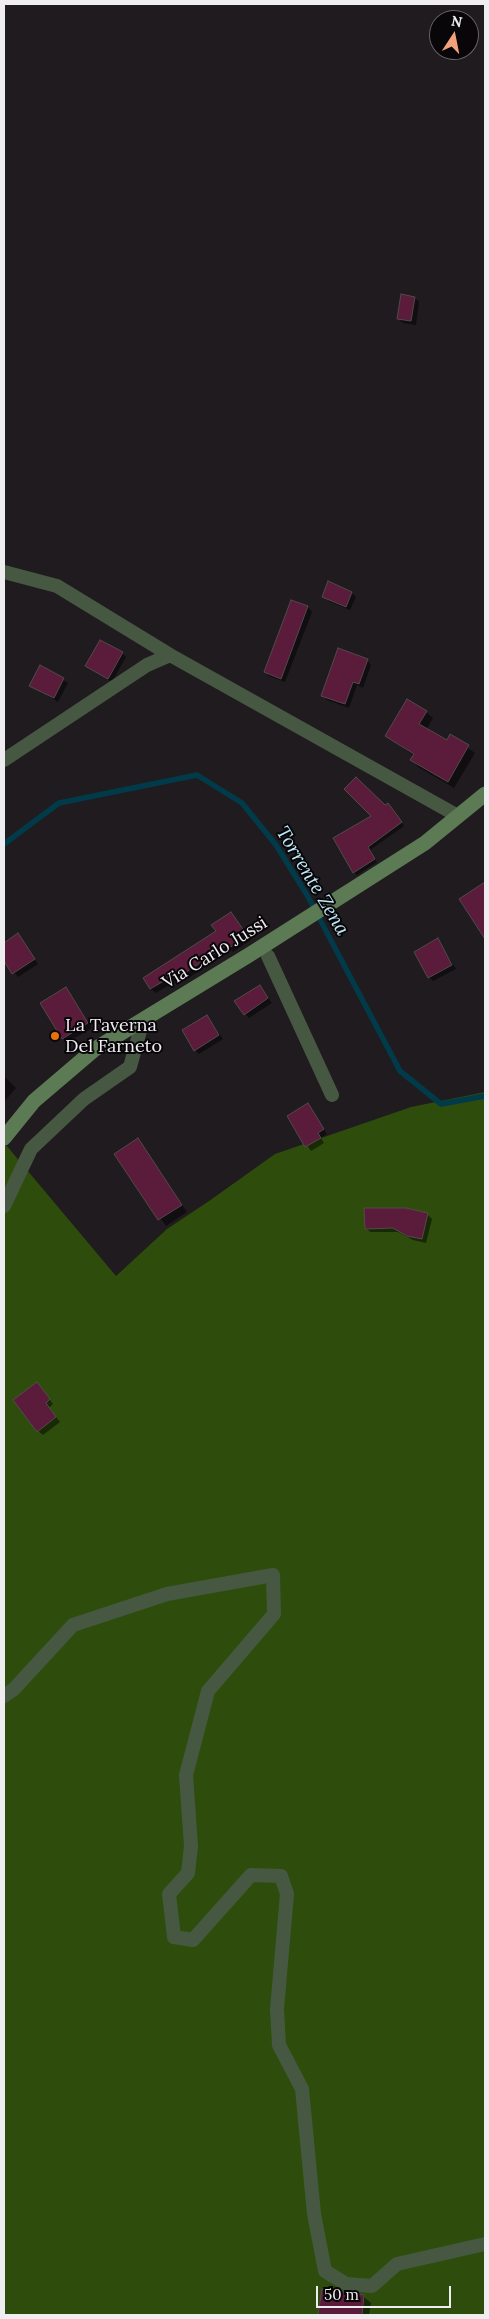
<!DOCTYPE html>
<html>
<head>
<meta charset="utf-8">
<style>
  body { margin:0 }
  #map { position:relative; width:489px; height:2319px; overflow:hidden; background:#1f1b1f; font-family:Lora,serif }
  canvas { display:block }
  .frame { position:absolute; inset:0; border:5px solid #f0edf0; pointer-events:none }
  .north { position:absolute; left:429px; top:10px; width:50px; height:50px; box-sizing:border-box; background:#080608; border:1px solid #656265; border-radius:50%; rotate:11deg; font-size:14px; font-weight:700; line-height:20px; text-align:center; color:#f0edf0 }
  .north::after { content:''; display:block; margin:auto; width:18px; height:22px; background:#f1a27b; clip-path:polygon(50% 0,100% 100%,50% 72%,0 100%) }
  .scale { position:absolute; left:316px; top:2286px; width:135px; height:22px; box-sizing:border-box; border:2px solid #f0edf0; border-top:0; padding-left:6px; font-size:15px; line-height:18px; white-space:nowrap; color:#f0edf0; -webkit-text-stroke:4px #080608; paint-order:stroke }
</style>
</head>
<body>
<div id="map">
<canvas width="489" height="2319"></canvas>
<div class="frame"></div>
<div class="north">N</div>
<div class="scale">50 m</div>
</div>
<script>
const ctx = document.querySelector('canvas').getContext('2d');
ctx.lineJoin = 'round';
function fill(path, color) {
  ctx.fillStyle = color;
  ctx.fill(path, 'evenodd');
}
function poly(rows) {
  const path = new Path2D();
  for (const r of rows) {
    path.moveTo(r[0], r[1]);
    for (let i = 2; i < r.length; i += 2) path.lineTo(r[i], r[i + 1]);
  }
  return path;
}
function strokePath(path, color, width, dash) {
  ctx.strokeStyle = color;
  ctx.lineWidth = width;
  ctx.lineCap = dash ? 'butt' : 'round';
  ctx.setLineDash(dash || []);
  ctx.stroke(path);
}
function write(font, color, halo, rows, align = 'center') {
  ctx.font = font + ' Lora,serif';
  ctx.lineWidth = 4;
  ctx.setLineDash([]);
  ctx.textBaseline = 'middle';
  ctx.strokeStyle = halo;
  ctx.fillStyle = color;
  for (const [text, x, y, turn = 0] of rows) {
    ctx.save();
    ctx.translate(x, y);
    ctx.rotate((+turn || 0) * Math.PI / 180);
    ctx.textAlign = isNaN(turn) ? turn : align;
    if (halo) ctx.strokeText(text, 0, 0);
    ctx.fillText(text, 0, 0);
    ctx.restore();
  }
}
const green = poly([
  [485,1092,485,2315,4,2315,4,1147,6,1145,116,1276,167,1229,209,1201,275,1154,411,1107]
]);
const shadow = poly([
  [415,298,419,302,416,325,403,323,398,319],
  [352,593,356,597,350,610,328,601,323,596],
  [308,607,312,612,285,682,269,676,265,672],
  [122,653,126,657,112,682,87,666],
  [367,660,371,665,363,688,357,685,349,708,327,700,322,695],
  [41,667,68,683,58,702,31,685],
  [426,712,433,718,426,730,447,742,451,736,475,753,454,788,418,767,412,760,414,756,387,736],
  [385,807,390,808,404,826,370,850,377,862,357,875,354,872,373,816],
  [485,884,485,937,461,900],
  [231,913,251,940,233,952,231,950,190,977,187,974,156,993,151,989,145,978,217,931],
  [17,935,38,964,18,977,4,959,4,944],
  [438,940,456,969,433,981,429,977],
  [260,987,272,1003,249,1018,245,1014],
  [66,988,92,1028,68,1042,63,1038],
  [207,1016,223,1039,199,1054,195,1050],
  [4,1076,16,1088,4,1102],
  [307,1105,327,1134,321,1138,324,1143,311,1151,288,1116],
  [138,1140,187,1212,166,1226,116,1154],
  [427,1214,432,1219,426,1243,413,1240,398,1232,370,1232,366,1228],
  [41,1388,53,1404,49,1408,60,1422,43,1435,38,1431],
  [323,2291,364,2297,371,2303,369,2315,319,2315]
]);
const stream = poly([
  [4,844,59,803,197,775,242,803,276,845,307,895,400,1071,441,1104,485,1096]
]);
const building = poly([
  [401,294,415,297,411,321,397,319,401,294],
  [328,581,352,592,346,607,322,597,328,581],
  [291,600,308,606,281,679,264,672,291,600],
  [100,640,123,652,108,679,85,666,100,640],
  [338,648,368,659,359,684,353,682,345,704,321,696,338,648],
  [40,665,64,678,54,698,29,686,40,665],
  [407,699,427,711,419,724,447,740,450,734,469,745,448,782,410,760,414,754,385,736,407,699],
  [356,777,385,805,388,803,402,822,368,847,375,859,353,873,333,838,371,816,344,789,356,777],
  [485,882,485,939,459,899,485,882],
  [231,912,247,935,228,949,226,946,185,973,183,970,150,989,143,978,216,931,211,925,231,912],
  [18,933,35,959,12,974,4,961,4,943,18,933],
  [438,938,452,965,428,978,414,952,438,938],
  [260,985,268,998,244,1015,234,1001,260,985],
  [66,987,88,1023,62,1039,40,1003,66,987],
  [207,1015,219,1035,194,1051,182,1030,207,1015],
  [308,1103,324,1129,318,1133,321,1138,305,1147,287,1116,308,1103],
  [138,1138,182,1205,158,1220,114,1154,138,1138],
  [364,1208,406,1208,428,1213,422,1239,407,1236,393,1228,365,1229,364,1208],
  [37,1382,50,1399,46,1403,56,1417,37,1432,13,1400,37,1382],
  [322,2289,364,2295,362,2315,318,2315,322,2289]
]);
const street = poly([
  [4,572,57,586,170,655],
  [4,760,147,665,170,655,458,816],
  [268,956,332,1095],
  [4,1206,31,1149,84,1099,130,1067,143,1020],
  [4,1696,14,1689,73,1625,167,1594,273,1575,274,1614,208,1691,186,1775,191,1846,188,1873,169,1894,174,1937,193,1940,251,1875,281,1876,287,1894,277,2009,279,2045,302,2089,314,2214,325,2271,346,2284,372,2286,397,2264,485,2244]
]);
const secondary = poly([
  [4,1138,34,1101,95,1049,249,955,425,843,485,794]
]);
const markers = [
  [55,1036,5,"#e8710a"]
];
const streetNames = [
  ["Via Carlo Jussi",215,953,-32]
];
const poiNames = [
  ["La Taverna",65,1026],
  ["Del Farneto",65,1047]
];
const waterNames = [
  ["Torrente Zena",312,881,59]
];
fill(green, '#2e4d0c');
fill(shadow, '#0007');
strokePath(stream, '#013b4a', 5.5);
fill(building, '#5b1b3a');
strokePath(building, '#524a4d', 1);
strokePath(street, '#465841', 14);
strokePath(secondary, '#5c7a54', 15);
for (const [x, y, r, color] of markers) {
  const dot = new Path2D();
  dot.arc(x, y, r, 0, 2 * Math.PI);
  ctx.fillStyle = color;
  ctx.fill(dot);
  strokePath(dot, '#080608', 2);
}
write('18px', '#f0edf0', '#080608', streetNames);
write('18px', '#f0edf0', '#080608', poiNames, 'left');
write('italic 19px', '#bfecfc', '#080608', waterNames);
</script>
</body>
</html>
